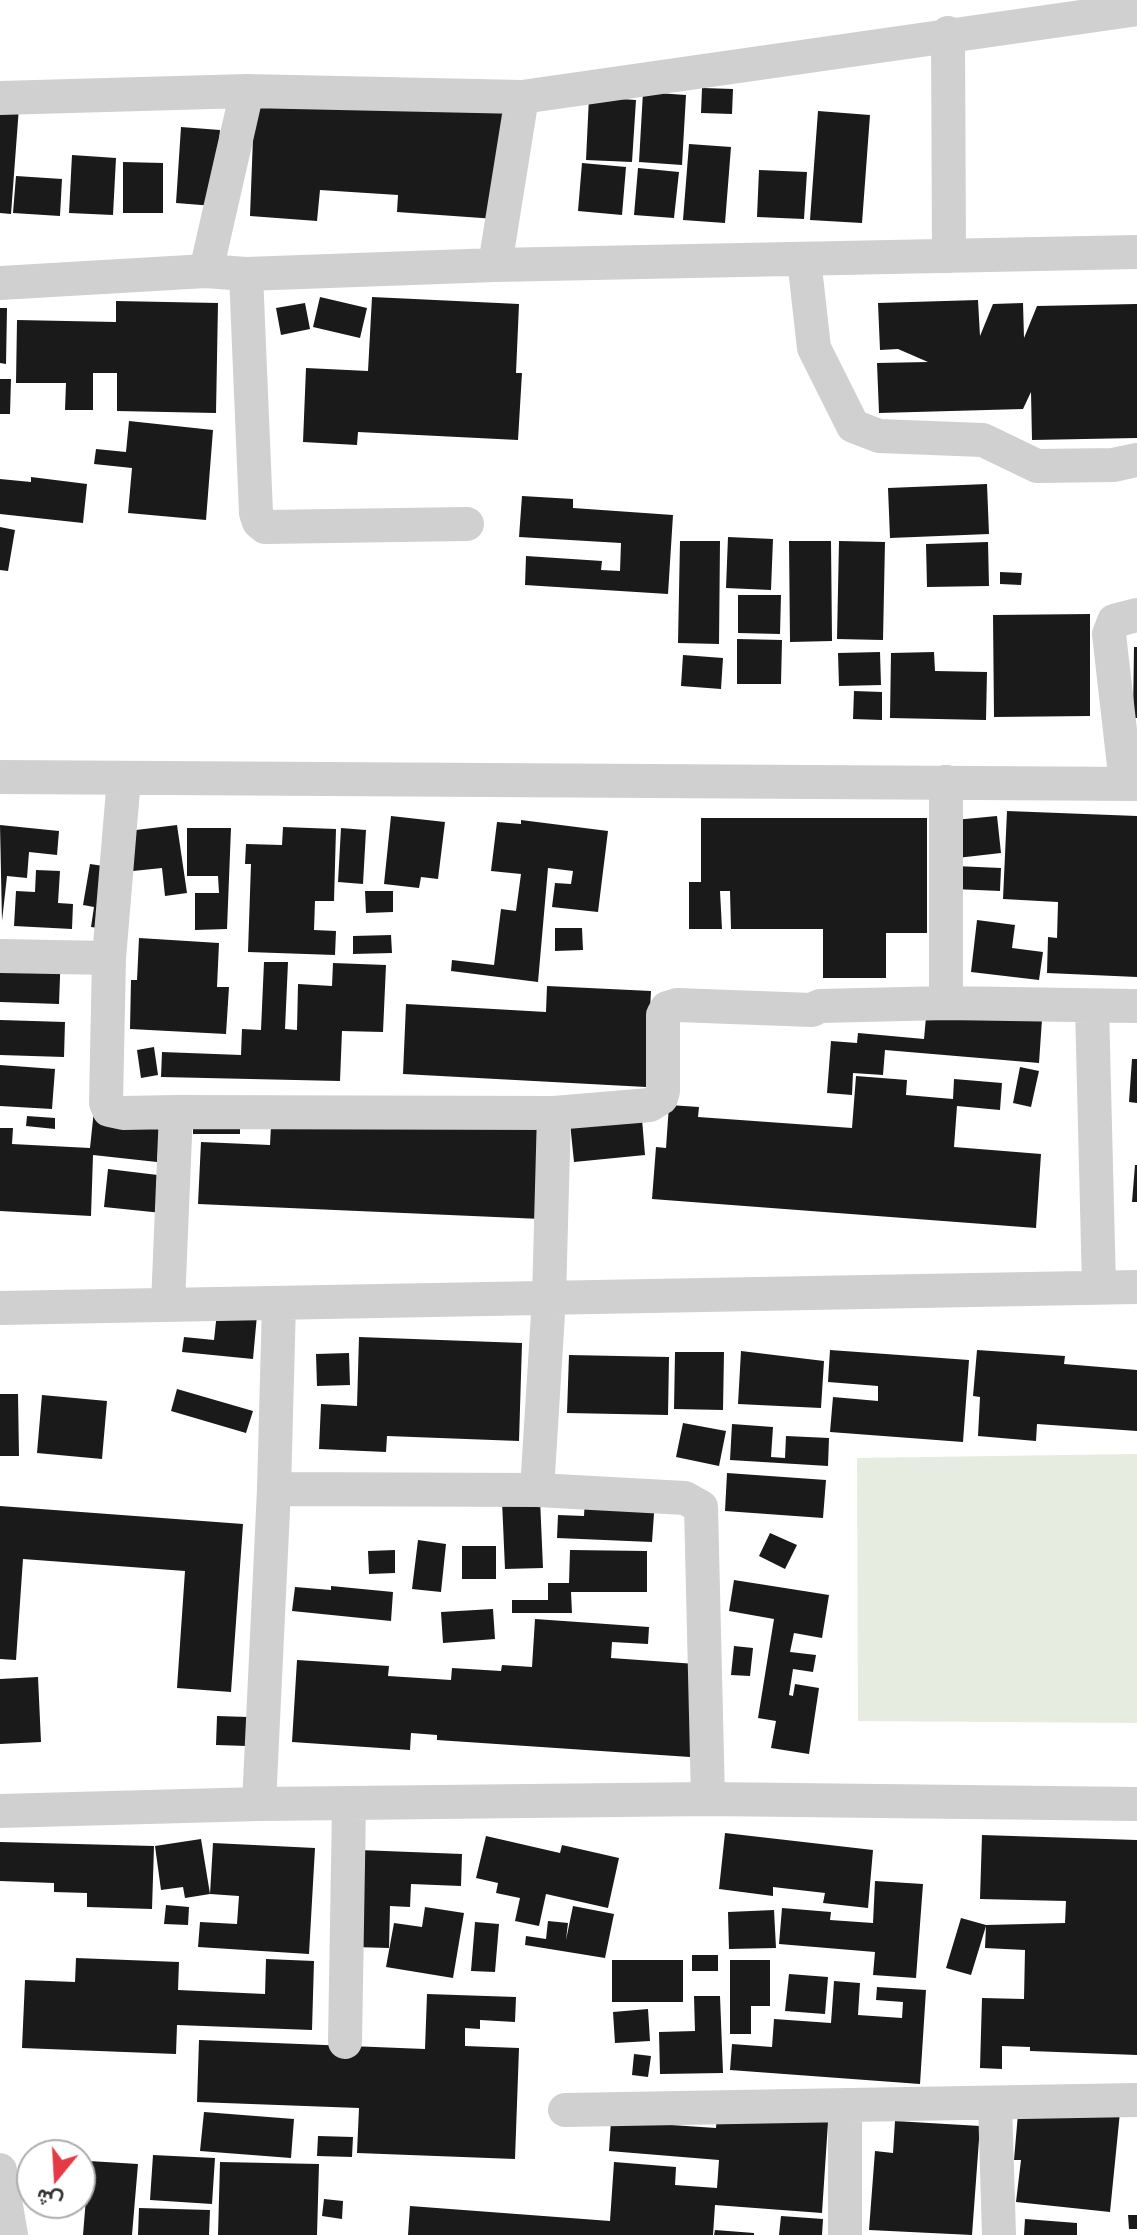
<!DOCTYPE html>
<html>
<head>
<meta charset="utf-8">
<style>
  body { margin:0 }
  #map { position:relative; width:1137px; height:2235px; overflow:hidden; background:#fff; font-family:"PT Sans",Vazirmatn,sans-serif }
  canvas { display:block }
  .north { position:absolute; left:16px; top:2139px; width:80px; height:80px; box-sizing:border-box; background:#fff; border:2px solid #adadad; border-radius:50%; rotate:198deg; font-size:22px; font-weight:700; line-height:32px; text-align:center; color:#333 }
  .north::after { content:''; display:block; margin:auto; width:28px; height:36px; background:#e63946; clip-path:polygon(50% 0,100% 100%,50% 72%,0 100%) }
</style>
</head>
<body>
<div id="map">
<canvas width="1137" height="2235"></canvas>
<div class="north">ش</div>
</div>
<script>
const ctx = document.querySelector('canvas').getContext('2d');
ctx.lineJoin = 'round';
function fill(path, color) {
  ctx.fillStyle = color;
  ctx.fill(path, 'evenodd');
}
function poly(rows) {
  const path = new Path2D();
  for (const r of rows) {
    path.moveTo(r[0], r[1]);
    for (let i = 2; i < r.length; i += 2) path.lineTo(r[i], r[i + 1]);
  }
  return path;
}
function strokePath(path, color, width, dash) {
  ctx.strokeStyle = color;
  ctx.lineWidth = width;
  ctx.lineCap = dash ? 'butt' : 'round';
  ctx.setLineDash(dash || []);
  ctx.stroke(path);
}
const green = poly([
  [1137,1454,1137,1723,858,1721,857,1458]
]);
const building = poly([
  [255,85,503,110,496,219,397,212,398,195,320,190,317,221,250,216],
  [702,88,733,89,732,114,701,113],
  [643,92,686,95,682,165,639,162],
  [589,97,636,100,632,162,586,160],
  [0,106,19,107,11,214,0,213],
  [818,111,870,115,862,223,810,220],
  [181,127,220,130,214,206,176,203],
  [689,144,731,147,725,223,683,220],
  [72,155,116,158,113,215,69,213],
  [123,162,163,163,163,213,123,213],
  [582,163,626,167,622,215,578,211],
  [638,168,679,172,674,218,634,215],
  [759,170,807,172,804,219,757,217],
  [16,176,62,179,60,216,13,213],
  [320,297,367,308,360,338,313,327],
  [372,297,519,304,516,373,522,373,518,440,358,432,357,445,303,442,306,368,368,371],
  [978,300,980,336,993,304,1023,303,1024,338,1037,306,1137,304,1137,438,1032,440,1031,392,1023,409,879,413,877,363,928,362,898,349,880,350,878,303],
  [116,301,218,303,216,413,117,411,117,373,93,373,93,410,65,410,66,383,16,383,17,320,116,322],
  [305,303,310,329,281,335,276,308],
  [0,308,7,308,6,364,0,363],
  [0,379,11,379,10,414,0,414],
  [129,421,213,430,206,520,128,513,132,468,94,464,96,449,126,452],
  [31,477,87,484,83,523,0,514,0,479,31,482],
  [987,484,989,534,890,538,888,488],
  [522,496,573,499,573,508,673,515,668,594,525,585,526,556,602,561,601,570,620,571,621,543,519,537],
  [0,527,15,530,8,571,0,570],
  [728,537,773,539,771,590,726,588],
  [680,541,720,541,719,644,678,643],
  [789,541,831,541,832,641,790,642],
  [839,541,885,542,883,640,837,639],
  [988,542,989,586,927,587,926,544],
  [1000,572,1022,573,1021,585,1000,584],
  [738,595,781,595,780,634,738,633],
  [1090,614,1090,716,994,717,993,615],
  [737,639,782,640,781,684,737,684],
  [1134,647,1137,647,1137,718,1133,718],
  [880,652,881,685,839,686,838,653],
  [934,652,935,671,987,672,986,720,890,718,891,653],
  [683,655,723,658,721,689,681,686],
  [854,691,882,692,882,720,853,719],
  [1007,811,1137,816,1137,977,1047,973,1048,937,1057,938,1058,902,1003,899],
  [391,816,445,822,438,879,421,877,419,888,384,884],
  [997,816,1001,853,948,859,944,821],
  [701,818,927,818,927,933,886,933,886,978,823,978,823,929,731,929,730,891,720,891,722,929,689,929,689,882,701,882],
  [521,820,608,831,598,912,552,907,555,883,571,884,573,871,548,868,538,982,451,971,452,960,494,965,501,909,516,911,521,874,491,871,497,822,521,824],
  [0,825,59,831,57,855,29,852,27,878,7,876,2,921],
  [177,825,187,893,165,896,162,868,133,871,128,831],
  [283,827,336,829,334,901,315,901,314,930,336,931,335,955,248,952,251,864,245,864,246,844,282,845],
  [187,828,231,828,227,929,195,930,195,893,219,893,218,876,187,876],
  [341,828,366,830,363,884,338,882],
  [90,864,117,868,106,929,91,927,94,907,83,905],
  [955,866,1001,868,1000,891,954,889],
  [36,870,60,871,58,903,73,904,72,929,14,926,16,891,35,892],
  [365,891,393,891,393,912,366,913],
  [977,920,1015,925,1012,948,1043,952,1039,980,971,972],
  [555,928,582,928,583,950,555,951],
  [391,935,392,953,353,954,353,936],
  [139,938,219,943,217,987,229,987,226,1034,130,1029,131,980,137,980],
  [0,948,61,950,59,1004,0,1002],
  [264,962,288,962,285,1029,297,1030,298,984,332,986,333,963,386,965,383,1032,342,1031,340,1081,161,1077,162,1052,241,1055,242,1029,261,1030],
  [547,986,651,991,646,1087,403,1074,406,1004,546,1012],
  [928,995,1043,1005,1039,1063,885,1050,883,1075,853,1073,852,1095,827,1093,831,1041,857,1043,858,1033,924,1039],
  [0,1020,65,1022,64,1057,0,1055],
  [154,1047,158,1075,141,1078,137,1050],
  [1132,1059,1137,1059,1137,1103,1129,1102],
  [0,1065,55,1069,52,1109,0,1106],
  [1020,1067,1039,1071,1031,1107,1013,1103],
  [856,1076,907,1080,906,1095,953,1099,954,1079,1002,1083,1000,1110,957,1106,954,1147,1041,1154,1036,1228,652,1199,656,1147,666,1148,669,1105,699,1107,698,1117,852,1128],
  [272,1106,545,1118,541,1219,198,1204,201,1142,270,1145],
  [641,1107,645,1155,574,1162,569,1113],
  [193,1109,240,1109,240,1134,193,1134],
  [94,1110,161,1118,157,1162,93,1155,91,1216,0,1211,0,1128,13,1128,12,1144,90,1148],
  [27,1116,55,1118,55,1129,26,1126],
  [1135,1165,1137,1165,1137,1202,1132,1202],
  [108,1169,166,1176,162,1213,104,1207],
  [217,1312,257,1315,253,1359,182,1352,184,1337,214,1340],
  [359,1337,522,1343,519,1441,387,1436,386,1452,319,1449,321,1404,357,1406],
  [830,1350,969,1360,963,1442,830,1432,833,1397,878,1401,878,1386,828,1382],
  [977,1350,1065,1356,1064,1364,1137,1370,1137,1431,1037,1424,1036,1441,978,1436,980,1397,973,1396],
  [741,1351,824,1361,821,1408,738,1404],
  [675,1352,724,1352,723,1410,674,1409],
  [349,1353,350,1385,317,1386,316,1354],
  [569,1355,669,1357,668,1415,567,1413],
  [177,1389,253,1411,246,1433,171,1411],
  [0,1394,18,1394,19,1456,0,1456],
  [42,1395,107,1401,102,1459,37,1453],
  [683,1423,726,1431,719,1466,676,1457],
  [732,1424,773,1427,771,1457,785,1458,786,1436,829,1438,828,1466,730,1460],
  [727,1473,826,1480,823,1518,725,1511],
  [656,1485,652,1542,557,1538,558,1515,584,1516,585,1499],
  [540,1499,543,1568,505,1569,502,1501],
  [0,1506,243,1524,231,1692,177,1688,185,1571,23,1559,16,1660,0,1659],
  [770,1533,797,1545,785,1569,759,1556],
  [418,1540,446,1544,441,1592,412,1589],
  [462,1546,496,1546,496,1579,462,1579],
  [395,1550,395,1573,369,1574,368,1551],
  [570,1550,647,1551,647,1592,571,1592,572,1613,512,1613,512,1600,548,1600,548,1583,569,1583],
  [734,1580,829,1595,822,1638,794,1633,790,1652,816,1655,813,1672,793,1669,789,1695,793,1696,795,1684,819,1688,809,1754,771,1748,776,1721,758,1718,774,1619,729,1611],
  [331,1586,393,1592,391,1621,292,1611,295,1587,331,1590],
  [493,1609,495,1639,443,1643,441,1612],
  [535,1619,649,1627,648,1644,612,1642,611,1658,696,1664,690,1757,437,1740,437,1735,411,1733,410,1750,292,1742,297,1660,389,1666,388,1676,451,1680,452,1668,501,1671,502,1665,532,1667],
  [734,1646,753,1648,750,1676,731,1675],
  [38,1677,41,1742,0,1744,0,1679],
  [217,1716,248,1717,247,1746,216,1745],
  [725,1833,873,1850,868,1908,823,1903,825,1893,773,1887,773,1896,719,1889],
  [982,1835,1137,1840,1137,2055,1030,2051,1030,2047,1002,2046,1002,2069,980,2068,982,1998,1024,1999,1025,1950,985,1948,986,1926,971,1975,946,1968,961,1918,986,1925,1065,1923,1066,1901,980,1899],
  [486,1836,560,1853,562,1845,619,1858,608,1908,546,1894,539,1926,515,1921,520,1898,496,1893,498,1883,476,1878],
  [201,1839,210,1894,185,1898,183,1887,161,1890,155,1846],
  [0,1842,154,1846,152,1909,87,1907,87,1893,54,1892,54,1883,0,1881],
  [213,1843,315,1848,309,1954,198,1947,200,1922,237,1924,239,1896,210,1894],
  [359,1850,462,1854,461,1886,411,1884,410,1907,390,1906,389,1948,355,1947],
  [875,1881,923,1884,916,1978,873,1975,875,1952,779,1944,782,1908,831,1912,830,1920,873,1923],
  [166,1905,189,1907,188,1925,164,1924],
  [573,1906,614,1914,605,1958,525,1945,526,1936,546,1939,548,1921,568,1923,566,1940],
  [425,1907,464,1913,453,1978,386,1967,394,1923,422,1927],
  [774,1910,776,1948,729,1949,728,1912],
  [475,1922,499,1924,495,1972,471,1971],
  [692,1955,718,1955,718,1971,692,1971],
  [76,1958,179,1962,178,1990,265,1994,266,1959,314,1961,312,2030,177,2025,176,2054,22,2048,25,1980,75,1982],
  [612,1960,683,1960,683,2002,612,2002],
  [730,1960,770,1960,770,2006,751,2006,751,2034,730,2034],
  [789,1974,828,1977,825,2014,785,2011],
  [834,1981,860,1983,858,2015,902,2018,903,2002,876,2000,877,1987,926,1990,920,2084,730,2070,732,2044,772,2047,774,2019,831,2023],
  [427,1994,516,1997,515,2022,480,2020,480,2029,465,2028,465,2046,519,2048,515,2159,357,2153,359,2108,197,2102,199,2040,425,2049],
  [694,1996,720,1996,723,2073,660,2074,659,2032,695,2031],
  [648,2009,650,2041,615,2043,613,2012],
  [634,2054,651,2056,648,2077,632,2075],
  [718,2099,829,2107,822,2213,715,2205,713,2235,408,2235,410,2206,610,2221,614,2162,676,2167,675,2185,717,2188,719,2160,609,2151,611,2121,716,2128],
  [1019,2102,1120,2112,1110,2212,1016,2202,1021,2160,1014,2160],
  [204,2112,294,2119,291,2158,200,2151],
  [895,2121,980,2126,972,2235,869,2230,875,2151,893,2153],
  [318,2136,353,2137,352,2157,317,2156],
  [33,2149,61,2150,60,2155,33,2155],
  [153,2155,215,2158,212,2204,150,2200],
  [89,2161,138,2164,132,2235,83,2235],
  [220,2162,319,2164,317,2235,218,2235],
  [324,2199,343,2201,342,2219,322,2216],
  [139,2208,210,2210,209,2235,138,2235],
  [1128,2215,1137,2215,1137,2229,1129,2229],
  [781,2216,823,2219,822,2235,779,2235],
  [1025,2219,1077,2223,1077,2235,1024,2235],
  [715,2230,754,2233,754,2235,714,2235]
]);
const minor = poly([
  [948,33,949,256],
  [0,98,247,91,522,97,1137,9],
  [804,259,814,348,853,426,879,436,983,440,1037,466,1113,465,1137,460],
  [495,265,522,97],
  [206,271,247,91],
  [246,274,256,513,259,522,265,527,467,524],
  [0,283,206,271,246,274,495,265,1137,252],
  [0,777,1137,784],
  [1126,783,1109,634,1114,621,1137,615],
  [0,956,109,958,124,778],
  [109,958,106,1103,109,1110,123,1113,176,1112],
  [946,1003,946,782],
  [1092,1006,1099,1287],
  [168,1304,176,1112,554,1113,650,1105,661,1098,663,1091,663,1015,667,1008,677,1005,812,1010,820,1006,946,1003,1137,1006],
  [0,1308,1137,1287],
  [274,1489,279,1303],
  [537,1490,685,1498,701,1507,708,1799],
  [259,1804,274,1489,537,1490,549,1298,554,1113],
  [0,1811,259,1804,708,1799,1137,1804],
  [345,2042,349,1805],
  [995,2104,999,2235],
  [565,2110,1137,2100],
  [0,2170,11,2235],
  [845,2235,845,2105]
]);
fill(green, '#e6ecdf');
fill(building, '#1a1a1a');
strokePath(minor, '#d0d0d0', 34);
</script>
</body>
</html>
